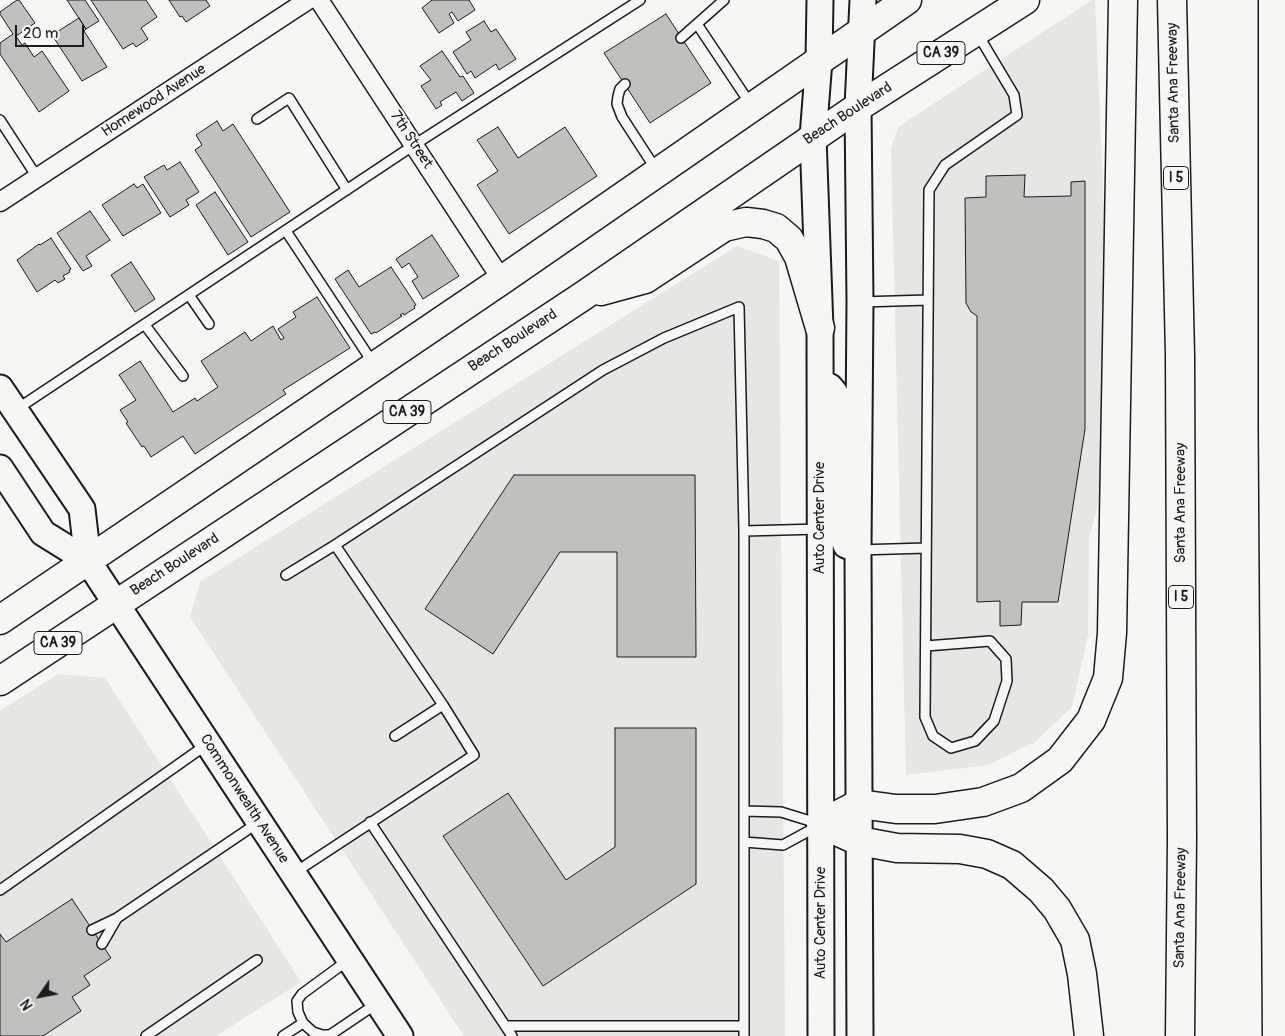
<!DOCTYPE html>
<html>
<head>
<meta charset="utf-8">
<style>
  body { margin:0 }
  #map { position:relative; width:1285px; height:1036px; overflow:hidden; background:#f6f6f2; font-family:Pangolin,sans-serif }
  canvas { display:block }
  .north { position:absolute; left:15px; top:971px; width:50px; height:50px; -webkit-text-stroke:4px #f6f6f2; paint-order:stroke; rotate:237deg; font-size:14px; font-weight:700; line-height:20px; text-align:center; color:#1c1c1c }
  .north::after { content:''; display:block; margin:auto; width:18px; height:22px; background:#1c1c1c; clip-path:polygon(50% 0,100% 100%,50% 72%,0 100%) }
  .scale { position:absolute; left:15px; top:25px; width:69px; height:22px; box-sizing:border-box; border:2px solid #1c1c1c; border-top:0; padding-left:6px; font-size:15px; line-height:18px; white-space:nowrap; color:#1c1c1c; -webkit-text-stroke:4px #f6f6f2; paint-order:stroke }
</style>
</head>
<body>
<div id="map">
<canvas width="1285" height="1036"></canvas>
<div class="north">N</div>
<div class="scale">20 m</div>
</div>
<script>
const ctx = document.querySelector('canvas').getContext('2d');
ctx.lineJoin = 'round';
function fill(path, color) {
  ctx.fillStyle = color;
  ctx.fill(path, 'evenodd');
}
function poly(rows) {
  const path = new Path2D();
  for (const r of rows) {
    path.moveTo(r[0], r[1]);
    for (let i = 2; i < r.length; i += 2) path.lineTo(r[i], r[i + 1]);
  }
  return path;
}
function strokePath(path, color, width, dash) {
  ctx.strokeStyle = color;
  ctx.lineWidth = width;
  ctx.lineCap = dash ? 'butt' : 'round';
  ctx.setLineDash(dash || []);
  ctx.stroke(path);
}
function write(font, color, halo, rows, align = 'center') {
  ctx.font = font + ' Pangolin,sans-serif';
  ctx.lineWidth = 4;
  ctx.setLineDash([]);
  ctx.textBaseline = 'middle';
  ctx.strokeStyle = halo;
  ctx.fillStyle = color;
  for (const [text, x, y, turn = 0] of rows) {
    ctx.save();
    ctx.translate(x, y);
    ctx.rotate((+turn || 0) * Math.PI / 180);
    ctx.textAlign = isNaN(turn) ? turn : align;
    if (halo) ctx.strokeText(text, 0, 0);
    ctx.fillText(text, 0, 0);
    ctx.restore();
  }
}
const built = poly([
  [1092,0,1095,0,1114,441,1089,539,1088,635,1072,707,1035,742,988,765,906,775,891,149,898,127],
  [737,246,779,261,785,1036,464,1036,190,617,200,582],
  [58,674,105,678,301,982,216,1036,0,1036,0,711]
]);
const building = poly([
  [17,0,19,0,35,23,16,36,22,45,25,43,34,57,42,51,69,91,39,112,0,54,0,43,13,34,0,14,0,12,17,0],
  [67,0,85,0,99,21,86,29,67,0],
  [91,0,146,0,157,17,141,28,148,39,136,47,133,43,123,49,91,0],
  [169,0,206,0,210,6,186,22,182,16,180,17,169,0],
  [432,0,469,0,475,10,458,21,452,12,449,14,454,23,439,33,422,8,432,0],
  [666,14,711,83,650,123,604,53,666,14],
  [79,18,86,29,84,31,107,67,82,81,52,35,79,18],
  [484,21,491,32,496,29,516,59,499,70,496,64,475,78,471,71,467,74,453,52,471,40,466,32,484,21],
  [442,51,460,77,463,76,474,93,462,101,456,92,440,102,442,105,436,109,421,86,431,80,420,66,442,51],
  [217,121,223,131,233,124,290,212,251,237,195,150,202,145,196,135,217,121],
  [498,127,518,158,565,127,597,176,509,234,477,185,498,171,477,140,498,127],
  [180,162,199,192,186,200,189,205,170,217,144,177,164,165,167,170,180,162],
  [1025,175,1024,197,1071,196,1071,182,1085,181,1085,429,1058,602,1022,602,1021,625,1000,626,1000,601,977,602,977,316,971,312,966,303,965,198,986,197,986,176,1025,175],
  [134,184,137,188,143,184,161,213,123,236,102,205,134,184],
  [215,192,248,242,228,255,196,205,215,192],
  [90,211,110,240,86,256,92,266,83,271,57,233,90,211],
  [432,235,459,276,423,299,412,281,418,277,409,263,402,268,396,259,432,235],
  [51,238,71,269,69,270,70,272,63,276,65,279,58,283,55,280,37,292,17,260,39,244,40,245,51,238],
  [131,262,155,299,135,312,111,275,131,262],
  [391,267,416,305,414,306,415,308,404,315,403,313,400,315,402,316,376,333,375,332,371,334,335,279,348,270,359,287,391,267],
  [317,297,350,348,283,390,286,394,195,454,183,436,151,457,144,446,142,447,126,423,128,422,120,410,136,400,119,375,140,361,173,412,195,398,197,401,218,387,201,361,245,332,251,341,273,326,281,340,284,338,278,329,296,317,293,312,317,297],
  [514,475,695,475,696,657,617,657,617,552,560,552,493,654,425,609,514,475],
  [615,728,696,728,696,884,543,986,443,836,508,793,566,880,615,847,615,728],
  [72,899,111,958,84,976,90,985,72,997,81,1011,43,1036,0,1036,0,934,6,942,72,899]
]);
const service = poly([
  [697,24,751,105],
  [681,38,724,0],
  [625,84,620,89,618,96,617,104,622,117,657,171],
  [257,119,289,98,347,190],
  [0,120,37,177],
  [286,231,373,363],
  [189,295,209,324],
  [861,302,928,300],
  [145,325,183,376],
  [17,409,414,145,640,0],
  [335,545,603,370,664,338,739,307,744,531],
  [858,550,926,548],
  [286,575,335,545,443,705,395,736],
  [926,646,990,641,1006,659,1007,681,994,721,975,741,951,748,933,736,925,717,929,190,945,165,1017,115,1014,95,977,33],
  [744,811,781,812,820,824],
  [370,822,512,1036],
  [744,842,783,845,818,826],
  [294,873,474,755,443,705],
  [0,890,206,745],
  [92,930,117,918,259,822],
  [102,944,117,918],
  [347,961,302,994,297,1001,298,1012,303,1023,313,1032,322,1035,330,1035,376,1004],
  [506,1026,744,1026],
  [146,1036,257,960],
  [283,1036,303,1023],
  [744,1036,744,531,820,529]
]);
const minor = poly([
  [319,0,502,280],
  [0,202,308,0]
]);
const secondary = poly([
  [820,0,819,60,813,137,820,328,821,1036],
  [820,382,830,387,835,393,838,402,838,525,846,545,858,550],
  [0,388,82,509,88,561],
  [0,468,43,533,88,561,400,1036],
  [860,1036,858,550,860,302,858,107,863,0]
]);
const primary = poly([
  [601,291,645,279,724,227,746,222,763,224,776,228,789,239,799,257,820,328],
  [0,620,502,280,907,0],
  [0,681,583,296,858,107,1025,0]
]);
const motorway = poly([
  [1172,0,1180,355,1182,839,1180,1036],
  [1273,0,1273,424,1277,1036],
  [821,824,859,804,896,809,935,809,983,802,1021,788,1060,760,1091,720,1108,678,1112,633,1123,0],
  [821,824,859,841,897,848,960,849,987,854,1012,865,1041,890,1057,909,1075,940,1082,974,1089,1036]
]);
const shields = [
  [941,53,48],
  [1176,178,25],
  [407,412,48],
  [1181,597,25],
  [58,643,48]
];
const shieldNames = [
  ["CA 39",941,53],
  ["I 5",1176,178],
  ["CA 39",407,412],
  ["I 5",1181,597],
  ["CA 39",58,643]
];
const streetNames = [
  ["Santa Ana Freeway",1174,83,-91],
  ["Homewood Avenue",154,101,-33],
  ["Beach Boulevard",848,114,-33],
  ["7th Street",411,140,57],
  ["Beach Boulevard",513,341,-33],
  ["Santa Ana Freeway",1181,503,-90],
  ["Auto Center Drive",820,518,-90],
  ["Beach Boulevard",175,565,-33],
  ["Commonwealth Avenue",244,799,57],
  ["Santa Ana Freeway",1181,908,-89],
  ["Auto Center Drive",821,923,-90]
];
fill(built, '#e6e6e2');
fill(building, '#c0c0bd');
strokePath(building, '#1c1c1c', 1);
strokePath(service, '#1c1c1c', 12);
strokePath(minor, '#1c1c1c', 21);
strokePath(secondary, '#1c1c1c', 29);
strokePath(primary, '#1c1c1c', 31);
strokePath(motorway, '#1c1c1c', 31);
strokePath(service, '#f6f6f2', 9);
strokePath(minor, '#f6f6f2', 18);
strokePath(secondary, '#f6f6f2', 25);
strokePath(primary, '#f6f6f2', 28);
strokePath(motorway, '#f6f6f2', 28);
for (const [x, y, w] of shields) {
  const box = new Path2D();
  box.roundRect(x - w / 2, y - 11.5, w, 23, 4);
  ctx.fillStyle = '#f6f6f2';
  ctx.fill(box);
  strokePath(box, '#1c1c1c', 1);
}
write('bold 14px', '#1c1c1c', null, shieldNames);
write('15px', '#1c1c1c', '#f6f6f2', streetNames);
</script>
</body>
</html>
